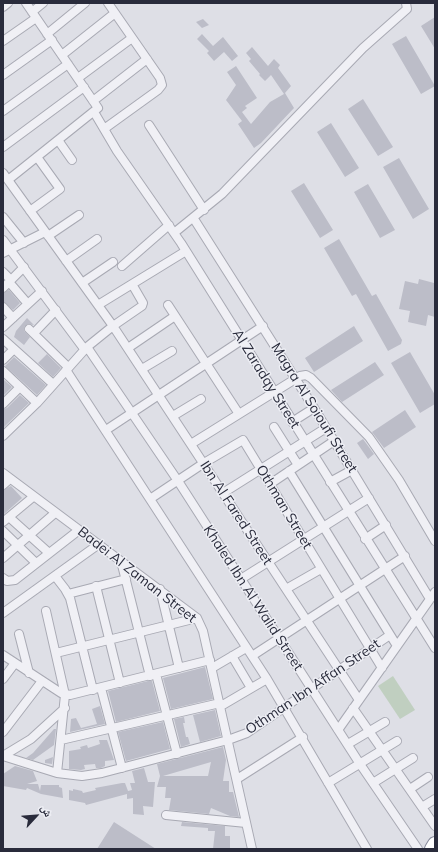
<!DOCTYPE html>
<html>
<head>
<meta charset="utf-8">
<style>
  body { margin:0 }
  #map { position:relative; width:438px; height:852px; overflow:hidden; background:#dedfe6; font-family:Mulish,"Noto Naskh Arabic",sans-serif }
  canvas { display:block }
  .frame { position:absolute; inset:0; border:4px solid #292b3b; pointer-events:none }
  .north { position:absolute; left:16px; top:796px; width:40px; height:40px; -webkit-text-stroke:3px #edeef4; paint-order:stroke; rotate:64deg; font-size:11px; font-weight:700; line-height:16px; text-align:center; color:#292b3b }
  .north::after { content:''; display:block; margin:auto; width:14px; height:18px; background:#292b3b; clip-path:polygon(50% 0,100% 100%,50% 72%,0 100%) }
</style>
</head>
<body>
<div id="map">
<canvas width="438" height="852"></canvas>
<div class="frame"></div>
<div class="north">ش</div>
</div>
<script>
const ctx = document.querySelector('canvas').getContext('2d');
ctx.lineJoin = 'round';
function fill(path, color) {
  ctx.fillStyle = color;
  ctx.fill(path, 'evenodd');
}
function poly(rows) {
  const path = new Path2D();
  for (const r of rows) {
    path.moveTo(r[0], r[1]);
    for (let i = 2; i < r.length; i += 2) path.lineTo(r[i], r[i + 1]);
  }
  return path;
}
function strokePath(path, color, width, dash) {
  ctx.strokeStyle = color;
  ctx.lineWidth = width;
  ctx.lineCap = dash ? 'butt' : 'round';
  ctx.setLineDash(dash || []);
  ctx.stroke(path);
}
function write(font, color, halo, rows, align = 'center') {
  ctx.font = font + ' Mulish,sans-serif';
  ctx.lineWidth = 3;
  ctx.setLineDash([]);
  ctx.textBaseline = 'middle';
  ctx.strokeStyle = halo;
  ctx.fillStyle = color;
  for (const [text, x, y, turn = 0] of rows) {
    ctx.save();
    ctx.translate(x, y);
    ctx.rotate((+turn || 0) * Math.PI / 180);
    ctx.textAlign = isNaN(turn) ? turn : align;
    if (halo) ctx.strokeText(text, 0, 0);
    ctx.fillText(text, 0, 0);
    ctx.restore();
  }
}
const green = poly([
  [393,676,415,710,400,719,378,686]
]);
const building = poly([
  [435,17,435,49,421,26],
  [203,19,209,25,202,28,196,22],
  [202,34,213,46,223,37,238,56,232,61,224,52,214,61,207,53,209,51,197,39],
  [406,36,435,86,421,94,392,44],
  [252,47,268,66,274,59,280,65,278,68,291,86,285,93,294,108,261,143,254,148,238,124,242,121,226,100,236,85,227,72,236,66,257,98,245,106,247,108,242,112,251,124,270,102,284,94,271,75,265,81,259,75,260,74,249,61,251,59,246,53],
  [363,99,393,147,378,156,348,109],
  [331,123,359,168,345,177,317,132],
  [399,158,429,209,413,219,383,167],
  [304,183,333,230,320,238,291,191],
  [368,184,395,230,380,238,354,192],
  [339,239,372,296,376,294,402,340,401,344,388,351,356,294,352,296,324,248],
  [419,279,434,283,435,317,428,315,426,326,408,322,410,311,399,309,405,281,418,284],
  [9,290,20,303,13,310,3,302,3,293],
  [27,318,34,325,28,324,24,327,24,331,30,337,24,345,14,337,16,331],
  [354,326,363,341,314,372,305,358],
  [410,352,435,395,435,404,420,413,391,363],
  [47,354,61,368,53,377,38,363],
  [14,357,46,385,37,395,5,366],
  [375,362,384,375,342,402,331,390],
  [3,379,12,387,3,396],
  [20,395,29,403,3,428,3,409,7,408],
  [405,410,416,427,384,448,372,432],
  [363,439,374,454,368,459,357,443],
  [11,486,22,498,3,515,3,490],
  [205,667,213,699,171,709,163,678],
  [148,681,152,681,160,711,116,722,108,691],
  [100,706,105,724,70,732,71,719,76,718,81,728,97,724,92,709],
  [215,710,221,736,200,742,193,715],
  [184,717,185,723,183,723,186,737,188,737,190,744,181,747,174,719],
  [163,722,170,749,126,761,118,732],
  [54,729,56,729,54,745,33,760,26,758,33,753],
  [99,740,107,740,114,760,105,761,105,766,101,768,96,768,95,764,84,765,85,769,81,770,69,769,69,751,81,749,80,747,87,745,88,748,100,744],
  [223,747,226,760,223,781,229,781,229,792,233,792,239,817,230,816,211,808,209,814,169,810,171,798,165,798,166,787,157,787,160,776,157,764],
  [211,762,208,776,163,776],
  [53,757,52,764,45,763,45,760],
  [15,766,33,771,37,781,27,784,38,784,40,791,41,785,59,785,59,787,62,788,63,798,41,794,27,788,26,790,3,786,3,774],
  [144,768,148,782,155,782,153,807,143,806,144,815,133,814,133,798,127,799,127,794,86,805,85,803,69,800,69,790,73,791,73,789,82,791,83,793,96,790,95,788,122,783,125,783,128,791,132,790,130,783,135,783,132,771],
  [114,822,156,849,97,849],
  [182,822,225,826,225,836,230,836,230,849,213,849,215,831,208,831,208,828,181,826]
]);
const street = poly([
  [3,7,8,3],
  [32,12,43,3],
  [47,34,85,3],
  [3,41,36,18],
  [62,55,115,13],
  [3,75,52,40],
  [78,78,132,38],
  [93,101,147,59],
  [3,111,68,64],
  [94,112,117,151,181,243,435,648],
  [149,125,204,210],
  [104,129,158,90,162,85,160,78,108,3],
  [58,140,72,160],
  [3,147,84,87],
  [3,173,113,326,359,700],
  [8,180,98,108,26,3],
  [30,211,60,189,37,157],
  [3,217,24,243],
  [194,219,314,408,430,599],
  [174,233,222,194,363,48,407,9,406,3],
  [48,236,79,215],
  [3,240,85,350],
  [3,253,45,232],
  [66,261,97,239],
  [122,266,169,225],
  [3,272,11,280],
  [9,282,28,304],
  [82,283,113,262],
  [3,288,24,267],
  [98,305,186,251],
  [168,305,239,414],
  [3,307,13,318],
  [3,327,42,291],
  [29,329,68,367],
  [34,333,56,310],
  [3,339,53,384],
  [87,347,178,481,360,764,418,849],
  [128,348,175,316],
  [3,360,14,349],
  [142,369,172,351],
  [66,370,267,679,367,849],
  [3,371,37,403],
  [3,404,20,387],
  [173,416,201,399],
  [292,422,314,408],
  [274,427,298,465],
  [106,430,263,326],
  [3,436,37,403,87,347,113,326,142,306,143,303,132,284],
  [191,444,300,376,306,375,311,378,369,437,399,480,435,541],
  [289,471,397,646],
  [3,473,197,618,203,631,252,849],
  [330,482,352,470],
  [270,484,334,441],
  [3,485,10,479],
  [223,493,326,428],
  [150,499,204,463,243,440,382,668],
  [9,517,49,553],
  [3,522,33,497],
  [3,531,36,563],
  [365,539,386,525],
  [3,558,55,513],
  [121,561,150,676],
  [55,576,65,589,70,598,93,690],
  [3,578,7,581,15,580,79,530],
  [241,579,369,498],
  [96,586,120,683],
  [160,589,179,668],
  [286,589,321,569],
  [68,594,126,579],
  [46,611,65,695,57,773],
  [3,613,99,544],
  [19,634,29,673],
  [56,653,197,618],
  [3,655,61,693,70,695,210,660],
  [232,656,251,688],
  [252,656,405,556],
  [212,668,246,648],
  [156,674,177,754],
  [3,679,15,663],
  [101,688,122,768],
  [221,706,267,679],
  [353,708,435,826],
  [338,730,435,592],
  [3,732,42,681],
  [61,740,220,703],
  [348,744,385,722],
  [3,756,57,773,82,776,102,773,228,740,247,733,390,635],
  [3,756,31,739,65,708],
  [237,779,303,737],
  [328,783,397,741],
  [373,783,413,758],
  [410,789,428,777],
  [422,807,435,799],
  [166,815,246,823]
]);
const highway = poly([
  [432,849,435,844]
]);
const streetNames = [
  ["Al Zaradqy Street",266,379,58],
  ["Magra Al Soioufi Street",314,408,58],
  ["Othman Street",284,507,59],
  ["Ibn Al Fared Street",236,513,57],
  ["Badei Al Zaman Street",137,575,38],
  ["Khaled Ibn Al Walid Street",253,598,57],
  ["Othman Ibn Affan Street",313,687,-34]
];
fill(green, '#c0cfc0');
fill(building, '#bcbdc8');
strokePath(street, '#a8a9b3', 10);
strokePath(highway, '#878a9b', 16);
strokePath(street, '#f0f0f5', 8);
strokePath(highway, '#fff', 14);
write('14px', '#292b3b', '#edeef4', streetNames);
</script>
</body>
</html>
